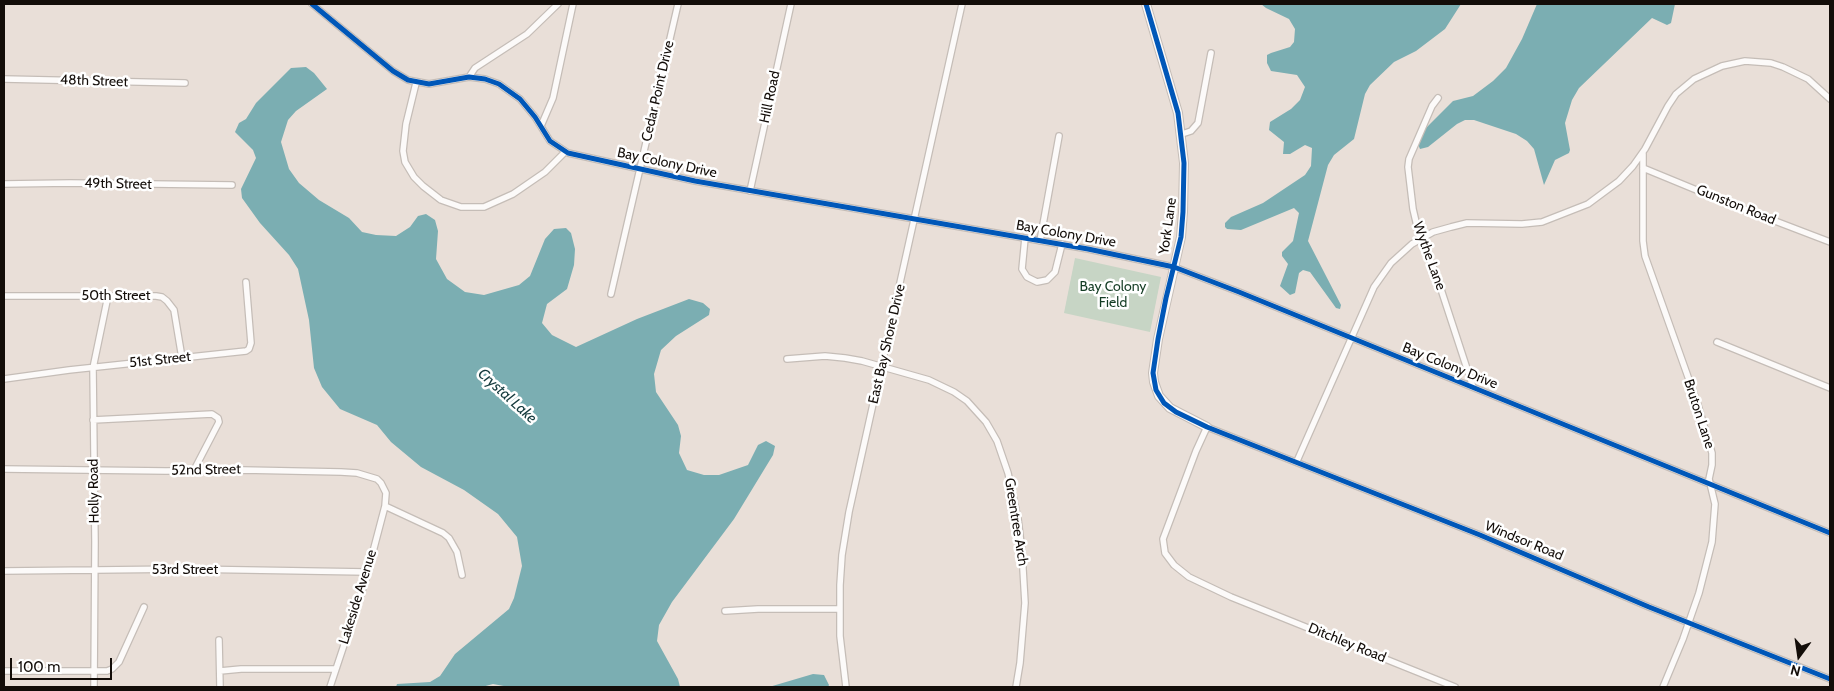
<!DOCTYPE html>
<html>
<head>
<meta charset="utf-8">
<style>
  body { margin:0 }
  #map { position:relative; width:1834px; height:691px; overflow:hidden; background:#e9dfd8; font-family:Cabin,sans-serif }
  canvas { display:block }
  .frame { position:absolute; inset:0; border:5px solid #130d09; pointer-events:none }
  .north { position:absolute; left:1774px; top:631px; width:50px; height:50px; -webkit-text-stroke:4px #fff; paint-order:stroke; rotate:194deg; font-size:14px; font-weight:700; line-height:20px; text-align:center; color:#130d09 }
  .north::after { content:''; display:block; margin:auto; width:18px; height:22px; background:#130d09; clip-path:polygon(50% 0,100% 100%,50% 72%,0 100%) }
  .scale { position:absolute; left:10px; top:658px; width:102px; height:22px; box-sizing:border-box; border:2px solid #130d09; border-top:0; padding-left:6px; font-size:15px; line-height:18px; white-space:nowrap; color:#130d09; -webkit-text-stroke:4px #fff; paint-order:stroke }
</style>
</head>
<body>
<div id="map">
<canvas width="1834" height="691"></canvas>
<div class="frame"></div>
<div class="north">N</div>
<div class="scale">100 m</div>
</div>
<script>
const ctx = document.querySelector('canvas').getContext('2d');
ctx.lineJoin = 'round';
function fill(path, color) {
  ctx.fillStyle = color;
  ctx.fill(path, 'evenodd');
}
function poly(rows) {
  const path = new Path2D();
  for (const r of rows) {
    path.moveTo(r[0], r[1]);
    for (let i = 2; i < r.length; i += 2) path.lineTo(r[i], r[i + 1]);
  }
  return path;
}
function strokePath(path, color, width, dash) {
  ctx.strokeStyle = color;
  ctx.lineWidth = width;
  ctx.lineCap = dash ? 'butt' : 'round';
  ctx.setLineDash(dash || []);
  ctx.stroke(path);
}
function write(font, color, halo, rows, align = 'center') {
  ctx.font = font + ' Cabin,sans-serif';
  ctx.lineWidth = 5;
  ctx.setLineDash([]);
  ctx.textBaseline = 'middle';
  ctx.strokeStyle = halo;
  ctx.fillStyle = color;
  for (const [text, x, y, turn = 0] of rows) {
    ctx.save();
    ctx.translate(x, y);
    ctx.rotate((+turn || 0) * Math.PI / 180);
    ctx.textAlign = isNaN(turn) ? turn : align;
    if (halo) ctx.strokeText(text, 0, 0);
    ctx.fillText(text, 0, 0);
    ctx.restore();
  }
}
const green = poly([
  [1075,258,1161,277,1150,332,1064,313]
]);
const water = poly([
  [1261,4,1461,4,1445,29,1416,51,1394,62,1370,85,1365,94,1354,139,1334,155,1328,165,1308,241,1341,305,1340,309,1336,308,1310,272,1303,270,1299,273,1295,293,1290,295,1280,286,1288,264,1282,256,1282,252,1293,241,1299,213,1294,208,1241,230,1227,229,1225,227,1225,223,1231,217,1263,203,1305,175,1311,166,1312,148,1305,145,1290,154,1283,154,1284,142,1269,130,1270,122,1291,109,1300,100,1305,87,1297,75,1271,71,1267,63,1267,55,1271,53,1290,47,1294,42,1295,29,1289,19,1266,8],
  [1537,4,1675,4,1671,23,1667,25,1652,18,1579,88,1572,100,1565,123,1570,150,1569,153,1555,160,1544,185,1534,149,1527,141,1516,134,1474,120,1465,120,1457,124,1428,147,1420,149,1418,144,1423,131,1453,101,1473,96,1493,81,1506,68,1522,39],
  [306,67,314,73,327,89,296,111,288,120,281,142,289,169,299,183,319,200,349,218,362,232,376,235,396,236,410,227,418,216,426,214,435,220,438,231,436,259,447,279,465,292,484,295,519,285,530,276,545,239,554,229,566,228,571,233,575,249,574,265,567,289,547,304,542,323,552,335,576,347,637,319,689,299,703,303,710,309,709,315,676,336,661,350,654,374,656,392,678,425,681,436,679,453,687,470,704,475,719,475,748,465,758,445,766,441,775,446,773,455,734,519,672,602,659,625,657,641,678,679,680,687,509,687,493,684,482,687,396,687,397,684,430,682,440,676,455,654,509,609,514,598,522,566,517,537,498,514,464,490,421,467,391,442,377,425,340,409,322,387,314,368,309,320,298,269,289,255,260,223,242,198,241,189,256,158,253,150,235,132,239,123,246,119,256,103,291,68],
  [813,674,824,675,829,685,828,687,769,687]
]);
const street = poly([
  [312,4,393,71,408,80,429,84,469,77,485,79,499,84,520,99,535,117,550,141,568,153,695,181,1088,249,1174,267,1239,292,1830,533],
  [469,77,475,68,527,34,558,4],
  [4,79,185,83],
  [416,83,406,124,403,151,405,162,414,177,423,186,441,200,461,207,484,207,513,194,545,172,565,152],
  [1438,98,1432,106,1409,159,1408,167,1413,209,1420,239,1435,271,1473,387],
  [541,126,553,98,573,4],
  [1182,134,1191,131,1198,123,1211,53],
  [1643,154,1643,241,1645,256,1698,405,1712,453,1712,465,1709,479,1715,504,1712,542,1699,593,1683,639,1663,687],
  [1643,168,1728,203,1830,242],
  [4,184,70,183,232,185],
  [750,191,791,4],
  [1025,238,1022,269,1027,277,1037,282,1047,280,1055,272,1062,244],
  [1040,241,1059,136],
  [611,294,678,4],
  [4,296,156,296,162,297,167,301,174,310,182,358],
  [1717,342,1830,388],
  [787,359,825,356,845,358,862,361,929,380,954,392,967,401,986,422,997,441,1008,473,1018,519,1022,552,1025,603,1020,663,1016,687],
  [4,379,69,370,246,351,249,349,251,343,246,282],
  [93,420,212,414,218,418,219,422,194,470],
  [1297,461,1374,287,1391,263,1412,244,1433,232,1451,227,1467,223,1522,224,1542,222,1588,204,1619,181,1633,166,1645,149,1668,106,1676,94,1694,79,1722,66,1745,61,1771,63,1783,67,1808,79,1830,99],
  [4,469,166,471,243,470,341,472,357,473,377,479,381,483,386,493,385,506,365,582,330,687],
  [385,506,443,533,449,538,457,552,462,575],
  [4,571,186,569,367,572],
  [725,611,758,609,839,609],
  [219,640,220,687],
  [4,671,107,671,112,669,119,662,144,607],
  [220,671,241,669,335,669],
  [94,687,95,542,93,368,108,296],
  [846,687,840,636,840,585,842,555,849,512,962,4],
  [1455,687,1231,597,1189,577,1174,565,1165,553,1163,539,1196,451,1207,427,1480,535,1649,607,1830,679]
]);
const secondary = poly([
  [1146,4,1178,113,1184,163,1183,212,1181,237,1158,339,1153,373,1154,382,1159,396,1170,408,1207,427]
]);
const cycleway = poly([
  [312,4,393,71,408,80,429,84,469,77,485,79,499,84,520,99,535,117,550,141,568,153,695,181,1088,249,1174,267,1239,292,1830,533],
  [1146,4,1178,113,1184,163,1183,212,1181,237,1166,298,1158,339,1153,373,1156,390,1164,403,1176,412,1207,427,1480,535,1649,607,1830,679]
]);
const streetNames = [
  ["48th Street",94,81,2],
  ["Cedar Point Drive",658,91,-77],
  ["Hill Road",770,97,-78],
  ["Bay Colony Drive",667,163,12],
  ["49th Street",118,184,1],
  ["Gunston Road",1736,205,22],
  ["York Lane",1168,226,-82],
  ["Bay Colony Drive",1066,234,10],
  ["Wythe Lane",1429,256,70],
  ["50th Street",116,296],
  ["East Bay Shore Drive",887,344,-77],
  ["51st Street",160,360,-6],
  ["Bay Colony Drive",1450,366,22],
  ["Bruton Lane",1699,414,72],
  ["52nd Street",206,470,-1],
  ["Holly Road",94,491,-91],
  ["Greentree Arch",1016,522,81],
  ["Windsor Road",1524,541,22],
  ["53rd Street",185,570],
  ["Lakeside Avenue",358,597,-73],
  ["Ditchley Road",1347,643,22]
];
const parkNames = [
  ["Bay Colony",1113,287],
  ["Field",1113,303]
];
const waterNames = [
  ["Crystal Lake",507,396,42]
];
fill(green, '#c7d5c5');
fill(water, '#7baeb2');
strokePath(street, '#c5bdb7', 8);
strokePath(secondary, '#c5bdb7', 10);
strokePath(street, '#fcfaf9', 5.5);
strokePath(secondary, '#fcfaf9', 8);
strokePath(cycleway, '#0057b8', 5);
write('14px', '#130d09', '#fff', streetNames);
write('14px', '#143d24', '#fff', parkNames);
write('italic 15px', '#143a3d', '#fff', waterNames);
</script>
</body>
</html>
